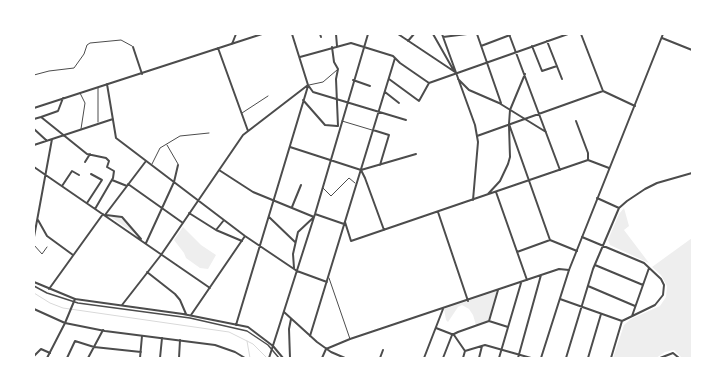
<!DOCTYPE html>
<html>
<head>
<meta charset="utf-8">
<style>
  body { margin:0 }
  #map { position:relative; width:726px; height:392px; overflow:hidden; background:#fff; font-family:"Playfair Display",serif }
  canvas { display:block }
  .frame { position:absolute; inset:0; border:35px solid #fff; pointer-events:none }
</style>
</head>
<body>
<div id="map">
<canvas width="726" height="392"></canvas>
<div class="frame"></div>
</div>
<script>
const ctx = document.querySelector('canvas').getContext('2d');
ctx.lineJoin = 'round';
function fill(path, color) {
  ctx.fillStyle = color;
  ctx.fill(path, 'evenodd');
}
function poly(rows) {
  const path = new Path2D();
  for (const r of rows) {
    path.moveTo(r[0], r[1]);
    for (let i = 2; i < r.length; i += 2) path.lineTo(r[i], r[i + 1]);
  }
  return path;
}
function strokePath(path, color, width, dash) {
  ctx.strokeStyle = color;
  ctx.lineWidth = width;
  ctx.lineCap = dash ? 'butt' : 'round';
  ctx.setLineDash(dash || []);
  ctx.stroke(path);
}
const green = poly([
  [624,208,629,226,624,230,649,263,610,245,608,240,619,214],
  [117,216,126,222,134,233,111,217],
  [183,227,201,245,216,255,208,269,200,268,186,258,184,253,174,240],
  [692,238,692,358,682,358,674,350,665,352,656,358,613,358,624,325,631,319,660,306,666,297,667,286,661,275,652,267],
  [497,291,488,321,476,325,473,315,469,309,462,305,458,307,448,322,446,320,444,309]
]);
const stream = poly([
  [34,293,50,303,63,308,229,332,253,344,267,358],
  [247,341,250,358]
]);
const service = poly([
  [34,75,49,71,74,68,84,54,87,45,90,43,121,40,132,46],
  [309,85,323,82,337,70],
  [80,93,85,103,81,129],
  [242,113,268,96],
  [342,121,372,130],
  [98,122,98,88],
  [167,145,178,164],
  [152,164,160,148,180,136,209,133],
  [323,188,331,196,349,178,355,183],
  [34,245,42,254,47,247],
  [329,278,350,339]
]);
const pedestrian = poly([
  [34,286,47,293,78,303,190,318,247,331,268,345,279,358]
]);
const minor = poly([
  [292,34,308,85,313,92,406,120],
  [320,34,321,37],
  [336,34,337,46],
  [398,34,455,72],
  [433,34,454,71],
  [442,34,475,125,478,142,473,200],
  [477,34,501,103],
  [509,34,560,170],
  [581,34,603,91,635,106],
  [443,37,467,34],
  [662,38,692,50],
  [408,41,414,34],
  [547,41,562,79],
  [232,44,236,34],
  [481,46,510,35],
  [532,46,542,71,557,66],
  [133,47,142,74],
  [332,47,334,62,338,69,336,79,338,126],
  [218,48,248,131],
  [300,57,351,43,393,56,400,63,429,83,568,34],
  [525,74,510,110,509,124,550,240,577,251],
  [389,79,419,101,429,83],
  [458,79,469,90,499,103,546,132],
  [353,80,370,86],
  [107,84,116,138,245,236,297,271,327,282],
  [385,92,399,103],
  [303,100,325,125,337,126],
  [34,108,262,34],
  [41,117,58,111,63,98],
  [34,119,41,117,87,154,106,158,109,161,107,167,114,171,113,178,95,209],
  [576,121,588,153,588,160],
  [34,129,46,140],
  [373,130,389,135,380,165],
  [477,136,603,91],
  [34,145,113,119],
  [290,147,361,170,365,178,384,230],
  [85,162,90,154],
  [34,167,210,288],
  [219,170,253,192,314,217,298,232,293,254,294,268],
  [361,170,416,154],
  [112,180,127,186],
  [128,184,183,223],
  [62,186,72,171,79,175],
  [496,192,527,280],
  [488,194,500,181,508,164,510,157,509,126],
  [597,198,619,208],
  [87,203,102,180,91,174],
  [292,207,301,185],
  [438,212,468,301],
  [189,213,216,230,242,241],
  [315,214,344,224],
  [105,215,146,161],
  [106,215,122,217,141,239],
  [269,217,295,242],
  [38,220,47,236,73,255],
  [345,222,351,241,588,160,609,168],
  [216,230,224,220],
  [34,237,52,139],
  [582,237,644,263,661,279,664,285,663,295,655,305,622,321,611,358],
  [146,243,174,182,178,165],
  [517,252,550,240],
  [595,265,643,285],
  [147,272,175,294,180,300,186,314],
  [34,282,75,299,183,314,248,327,273,346,283,358],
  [588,286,635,306],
  [49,289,103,214],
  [560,299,622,321],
  [122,305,161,255,243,135,308,85],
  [284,312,317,342,331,352,345,358],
  [191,315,245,236],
  [632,316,649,268],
  [489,321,498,290],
  [236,325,308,86],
  [436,328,454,335,465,351],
  [310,336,395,58],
  [34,356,41,349,50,353],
  [67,358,75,341,94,347,141,352],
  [88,358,103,330],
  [140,358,142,336],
  [160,358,162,338],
  [179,358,180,340],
  [269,358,315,214,368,34],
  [290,358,289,329,291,319],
  [322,358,326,349,350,339,559,269,569,270],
  [380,358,383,350],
  [424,358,443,309],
  [443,358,452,335,458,332,489,321,508,327],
  [463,358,465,351,485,345,531,358],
  [479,358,482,346],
  [499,358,521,283],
  [518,358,541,275],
  [566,358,593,269,619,208,627,201,645,189,657,183,692,173],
  [588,358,601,314],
  [660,358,673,353,679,358]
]);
const tertiary = poly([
  [34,309,65,323,105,331,215,345,235,352,245,358],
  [47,358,65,323,75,299],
  [541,358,569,270,663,34]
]);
fill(green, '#eee');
strokePath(stream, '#d9d9d9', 1);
strokePath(service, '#4c4c4c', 1);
strokePath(pedestrian, '#4c4c4c', 1.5);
strokePath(minor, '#4c4c4c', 2);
strokePath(tertiary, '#4c4c4c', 2);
</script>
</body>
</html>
